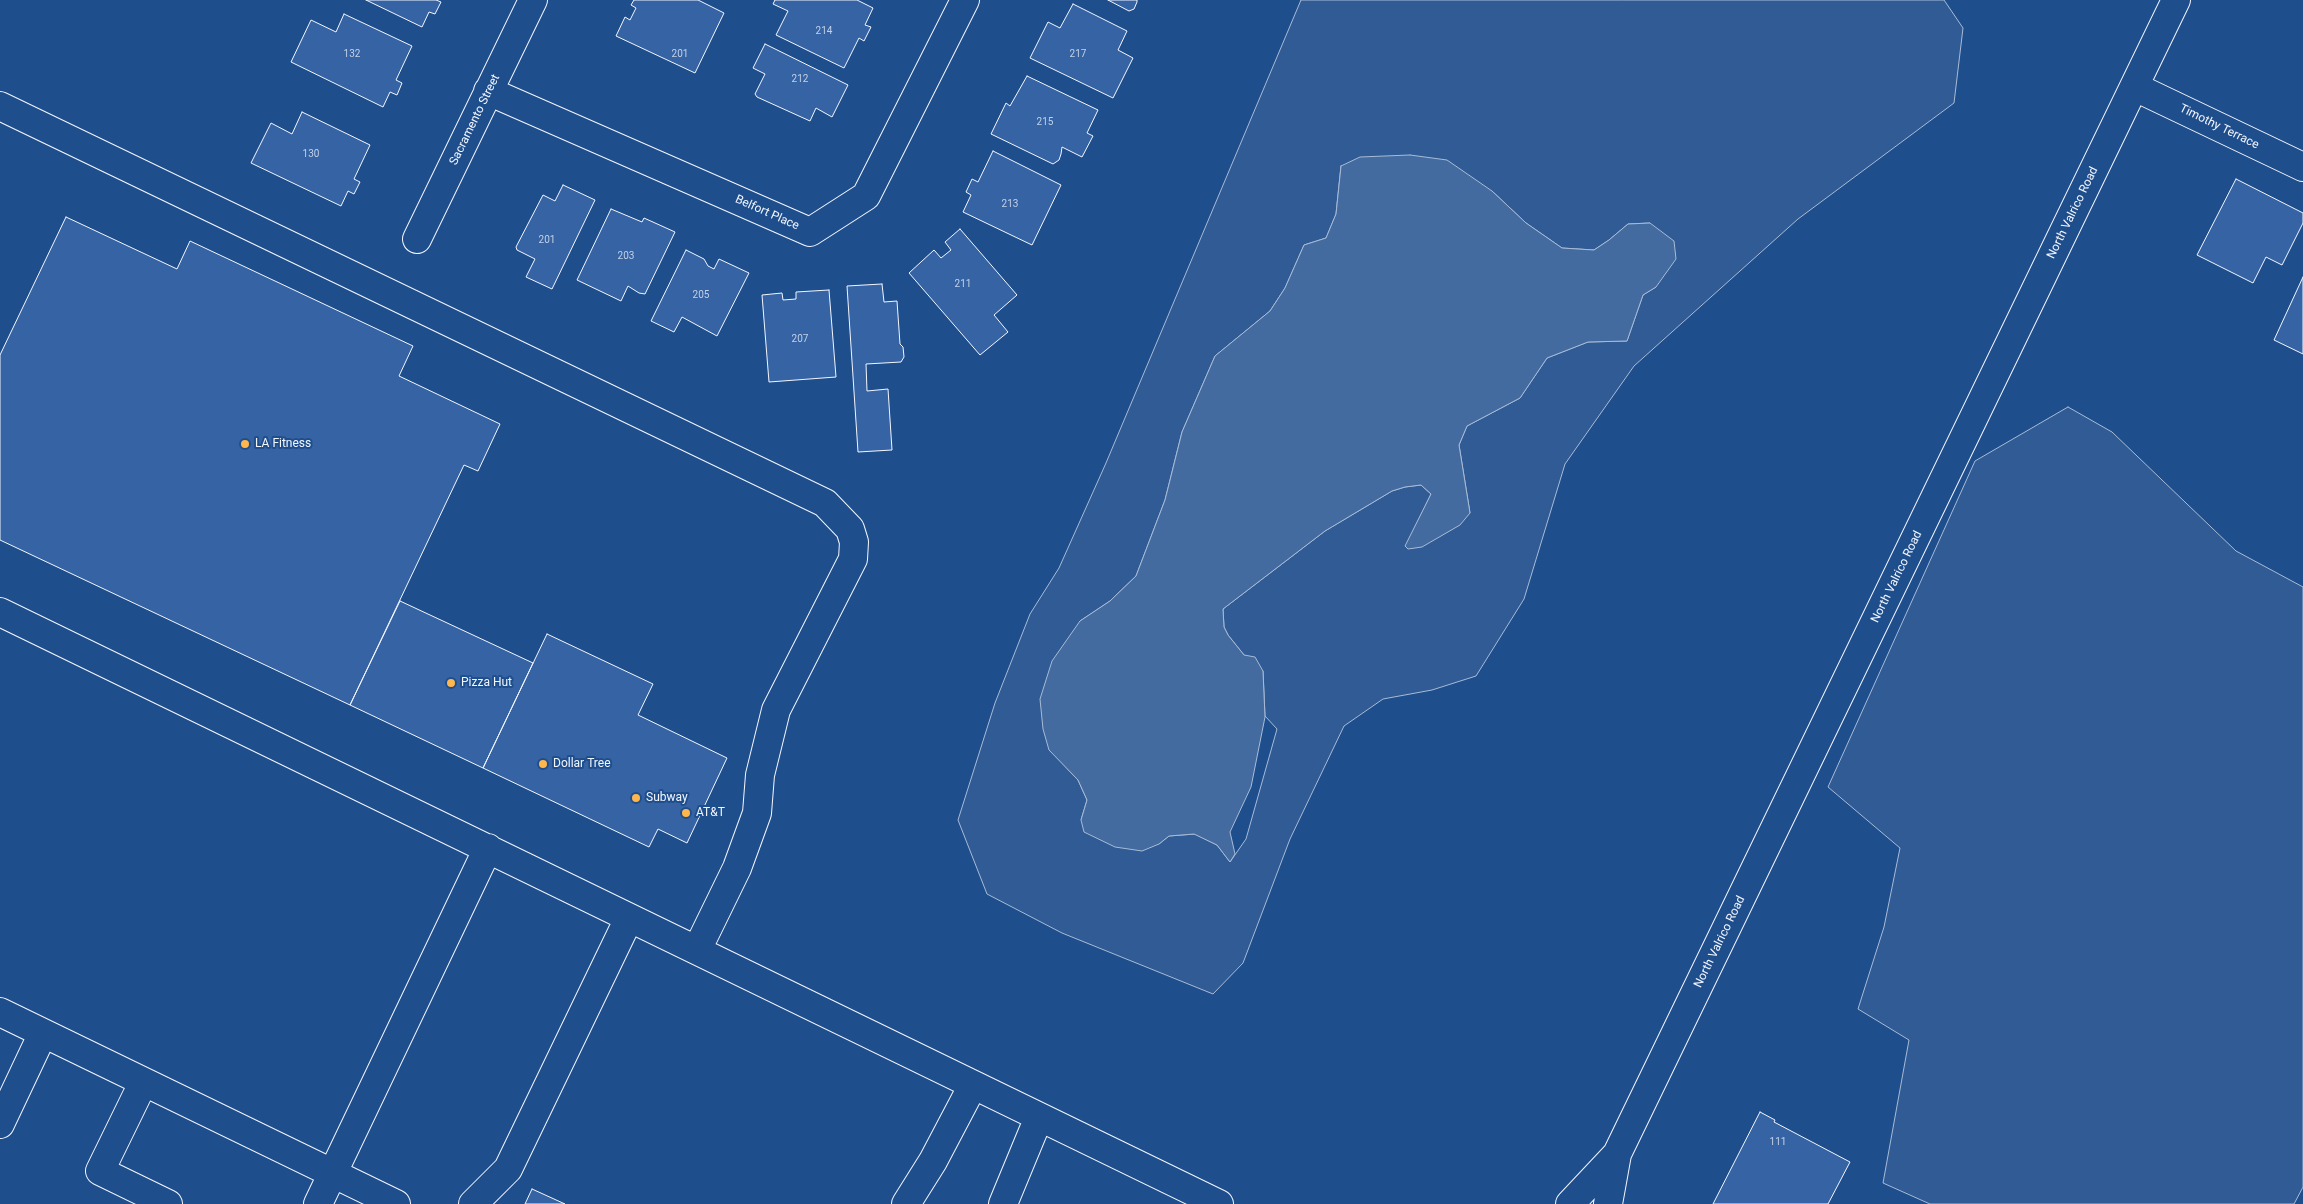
<!DOCTYPE html>
<html>
<head>
<meta charset="utf-8">
<style>
  body { margin:0 }
  canvas { display:block; background:#1f4e8c }
</style>
</head>
<body>
<canvas width="2303" height="1204"></canvas>
<script>
const ctx = document.querySelector('canvas').getContext('2d');
ctx.lineJoin = 'round';
function fill(path, color) {
  ctx.fillStyle = color;
  ctx.fill(path, 'evenodd');
}
function poly(rows) {
  const path = new Path2D();
  for (const r of rows) {
    path.moveTo(r[0], r[1]);
    for (let i = 2; i < r.length; i += 2) path.lineTo(r[i], r[i + 1]);
  }
  return path;
}
function strokePath(path, color, width, dash) {
  ctx.strokeStyle = color;
  ctx.lineWidth = width;
  ctx.lineCap = dash ? 'butt' : 'round';
  ctx.setLineDash(dash || []);
  ctx.stroke(path);
}
function write(font, color, halo, rows, align = 'center') {
  ctx.font = font + ' Roboto,sans-serif';
  ctx.lineWidth = 4;
  ctx.setLineDash([]);
  ctx.textBaseline = 'middle';
  ctx.strokeStyle = halo;
  ctx.fillStyle = color;
  for (const [text, x, y, turn = 0] of rows) {
    ctx.save();
    ctx.translate(x, y);
    ctx.rotate((+turn || 0) * Math.PI / 180);
    ctx.textAlign = isNaN(turn) ? turn : align;
    if (halo) ctx.strokeText(text, 0, 0);
    ctx.fillText(text, 0, 0);
    ctx.restore();
  }
}
const built = poly([
  [1301,0,1944,0,1963,28,1954,103,1798,219,1634,366,1565,464,1524,599,1476,676,1432,690,1383,699,1344,726,1290,839,1243,963,1213,994,1062,933,987,894,958,820,995,703,1030,614,1059,568,1106,463,1301,0],
  [1341,166,1492,191,1526,223,1562,248,1594,250,1609,240,1628,224,1650,223,1656,287,1643,295,1627,341,1588,342,1547,358,1520,398,1467,426,1459,445,1470,513,1406,546,1431,494,1421,485,1405,487,1392,491,1325,531,1223,609,1224,627,1228,635,1244,655,1263,671,1265,716,1277,729,1246,839,1230,862,1217,845,1195,834,1169,836,1159,844,1081,820,1087,800,1078,780,1050,750,1080,621,1110,601,1136,576,1165,500,1182,432,1215,356,1270,311,1285,288,1304,245,1326,238,1336,214,1341,166],
  [2068,407,2112,432,2236,551,2303,587,2303,1187,2294,1204,1930,1204,1883,1183,1909,1040,1858,1009,1884,927,1900,848,1828,787,1975,461,2068,407]
]);
const water = poly([
  [1410,155,1447,160,1492,191,1526,223,1562,248,1594,250,1609,240,1628,224,1650,223,1674,241,1676,259,1656,287,1643,295,1627,341,1588,342,1547,358,1520,398,1467,426,1459,445,1470,513,1460,525,1422,547,1408,549,1405,546,1431,494,1421,485,1405,487,1392,491,1325,531,1223,609,1224,627,1228,635,1244,655,1255,657,1263,671,1265,717,1251,787,1230,832,1235,854,1230,862,1217,845,1194,834,1169,836,1159,844,1142,851,1115,847,1084,832,1081,820,1087,800,1078,780,1049,750,1043,729,1040,699,1052,661,1080,621,1110,601,1136,576,1165,500,1182,432,1215,356,1270,311,1285,288,1304,245,1326,238,1336,214,1341,166,1360,157,1410,155]
]);
const building = poly([
  [366,0,436,0,441,2,435,14,429,12,422,27,366,0],
  [634,0,698,0,724,13,695,73,616,36,625,17,630,20,636,8,631,5,634,0],
  [775,0,857,0,873,8,865,25,871,27,864,41,859,38,844,68,776,35,788,11,773,4,775,0],
  [1108,0,1137,0,1137,2,1134,9,1129,11,1108,0],
  [1073,4,1127,31,1118,50,1133,58,1113,98,1030,58,1048,22,1060,28,1073,4],
  [344,14,412,46,396,80,402,83,397,95,390,92,383,107,291,62,311,20,336,32,344,14],
  [765,44,848,85,832,117,816,108,810,121,757,97,755,94,765,74,753,68,765,44],
  [1027,76,1098,110,1087,133,1093,136,1082,157,1062,147,1061,154,1059,160,1053,164,991,134,1006,103,1010,106,1027,76],
  [302,112,370,145,354,179,360,182,354,194,348,191,341,206,251,163,271,123,292,134,302,112],
  [993,151,1061,185,1032,245,963,212,971,195,966,192,972,179,978,182,993,151],
  [2236,179,2303,213,2303,223,2282,265,2266,257,2253,283,2197,255,2236,179],
  [563,185,595,200,552,289,526,277,535,259,517,250,516,247,543,195,555,201,563,185],
  [611,209,642,222,644,218,675,232,645,294,639,293,628,286,621,301,577,280,611,209],
  [66,217,177,269,190,241,413,346,399,376,500,424,478,471,464,465,350,705,0,540,0,355,66,217],
  [960,229,1017,295,994,315,1008,332,980,355,909,273,934,250,941,258,951,250,945,242,960,229],
  [686,250,704,259,708,266,714,269,719,259,749,273,717,336,682,317,674,332,651,321,686,250],
  [2303,277,2303,354,2274,340,2303,277],
  [882,284,884,302,897,301,900,344,903,347,904,357,901,362,866,364,867,391,888,389,892,450,858,452,847,286,882,284],
  [829,290,836,377,769,382,762,295,782,293,783,300,796,299,796,292,829,290],
  [400,601,533,663,483,768,350,705,400,601],
  [547,634,653,684,638,715,727,758,687,843,658,829,649,847,483,768,547,634],
  [1760,1112,1775,1120,1774,1122,1850,1162,1828,1204,1713,1204,1760,1112],
  [532,1189,565,1204,525,1204,532,1189]
]);
const minor = poly([
  [2135,87,2303,167],
  [488,91,810,232,866,196,965,0],
  [0,106,825,503,850,529,854,542,853,559,776,710,760,775,757,813,737,868,697,950],
  [417,239,533,0],
  [0,612,1219,1204],
  [0,1012,396,1204],
  [143,1083,100,1171,168,1204],
  [0,1124,43,1033],
  [318,1204,488,848],
  [473,1204,508,1169,629,918],
  [906,1204,933,1161,973,1085],
  [1003,1204,1039,1117],
  [1570,1204,1617,1154],
  [1608,1204,1617,1154,2176,0]
]);
const markers = [
  [245,444,5,"#ffb74d"],
  [451,683,5,"#ffb74d"],
  [543,764,5,"#ffb74d"],
  [636,798,5,"#ffb74d"],
  [686,813,5,"#ffb74d"]
];
const numberNames = [
  ["214",824,31],
  ["132",352,54],
  ["201",680,54],
  ["217",1078,54],
  ["212",800,79],
  ["215",1045,122],
  ["130",311,154],
  ["213",1010,204],
  ["201",547,240],
  ["203",626,256],
  ["211",963,284],
  ["205",701,295],
  ["207",800,339],
  ["111",1778,1142]
];
const streetNames = [
  ["Sacramento Street",475,120,-64],
  ["Timothy Terrace",2219,127,26],
  ["Belfort Place",767,213,24],
  ["North Valrico Road",2073,213,-64],
  ["North Valrico Road",1897,577,-64],
  ["North Valrico Road",1720,942,-64]
];
const poiNames = [
  ["LA Fitness",255,444],
  ["Pizza Hut",461,683],
  ["Dollar Tree",553,764],
  ["Subway",646,798],
  ["AT&T",696,813]
];
fill(built, '#305b95');
strokePath(built, '#a8bbd7', 1);
fill(water, '#446ba0');
strokePath(water, '#a8bbd7', 1);
fill(building, '#3563a3');
strokePath(building, '#f2f6ff', 1);
strokePath(minor, '#f2f6ff', 30);
strokePath(minor, '#1f4e8c', 28);
for (const [x, y, r, color] of markers) {
  const dot = new Path2D();
  dot.arc(x, y, r, 0, 2 * Math.PI);
  ctx.fillStyle = color;
  ctx.fill(dot);
  strokePath(dot, '#1f4e8c', 2);
}
write('10px', '#c3d1e8', null, numberNames);
write('12px', '#f2f6ff', '#1f4e8c', streetNames);
write('12px', '#f2f6ff', '#1f4e8c', poiNames, 'left');
</script>
</body>
</html>
